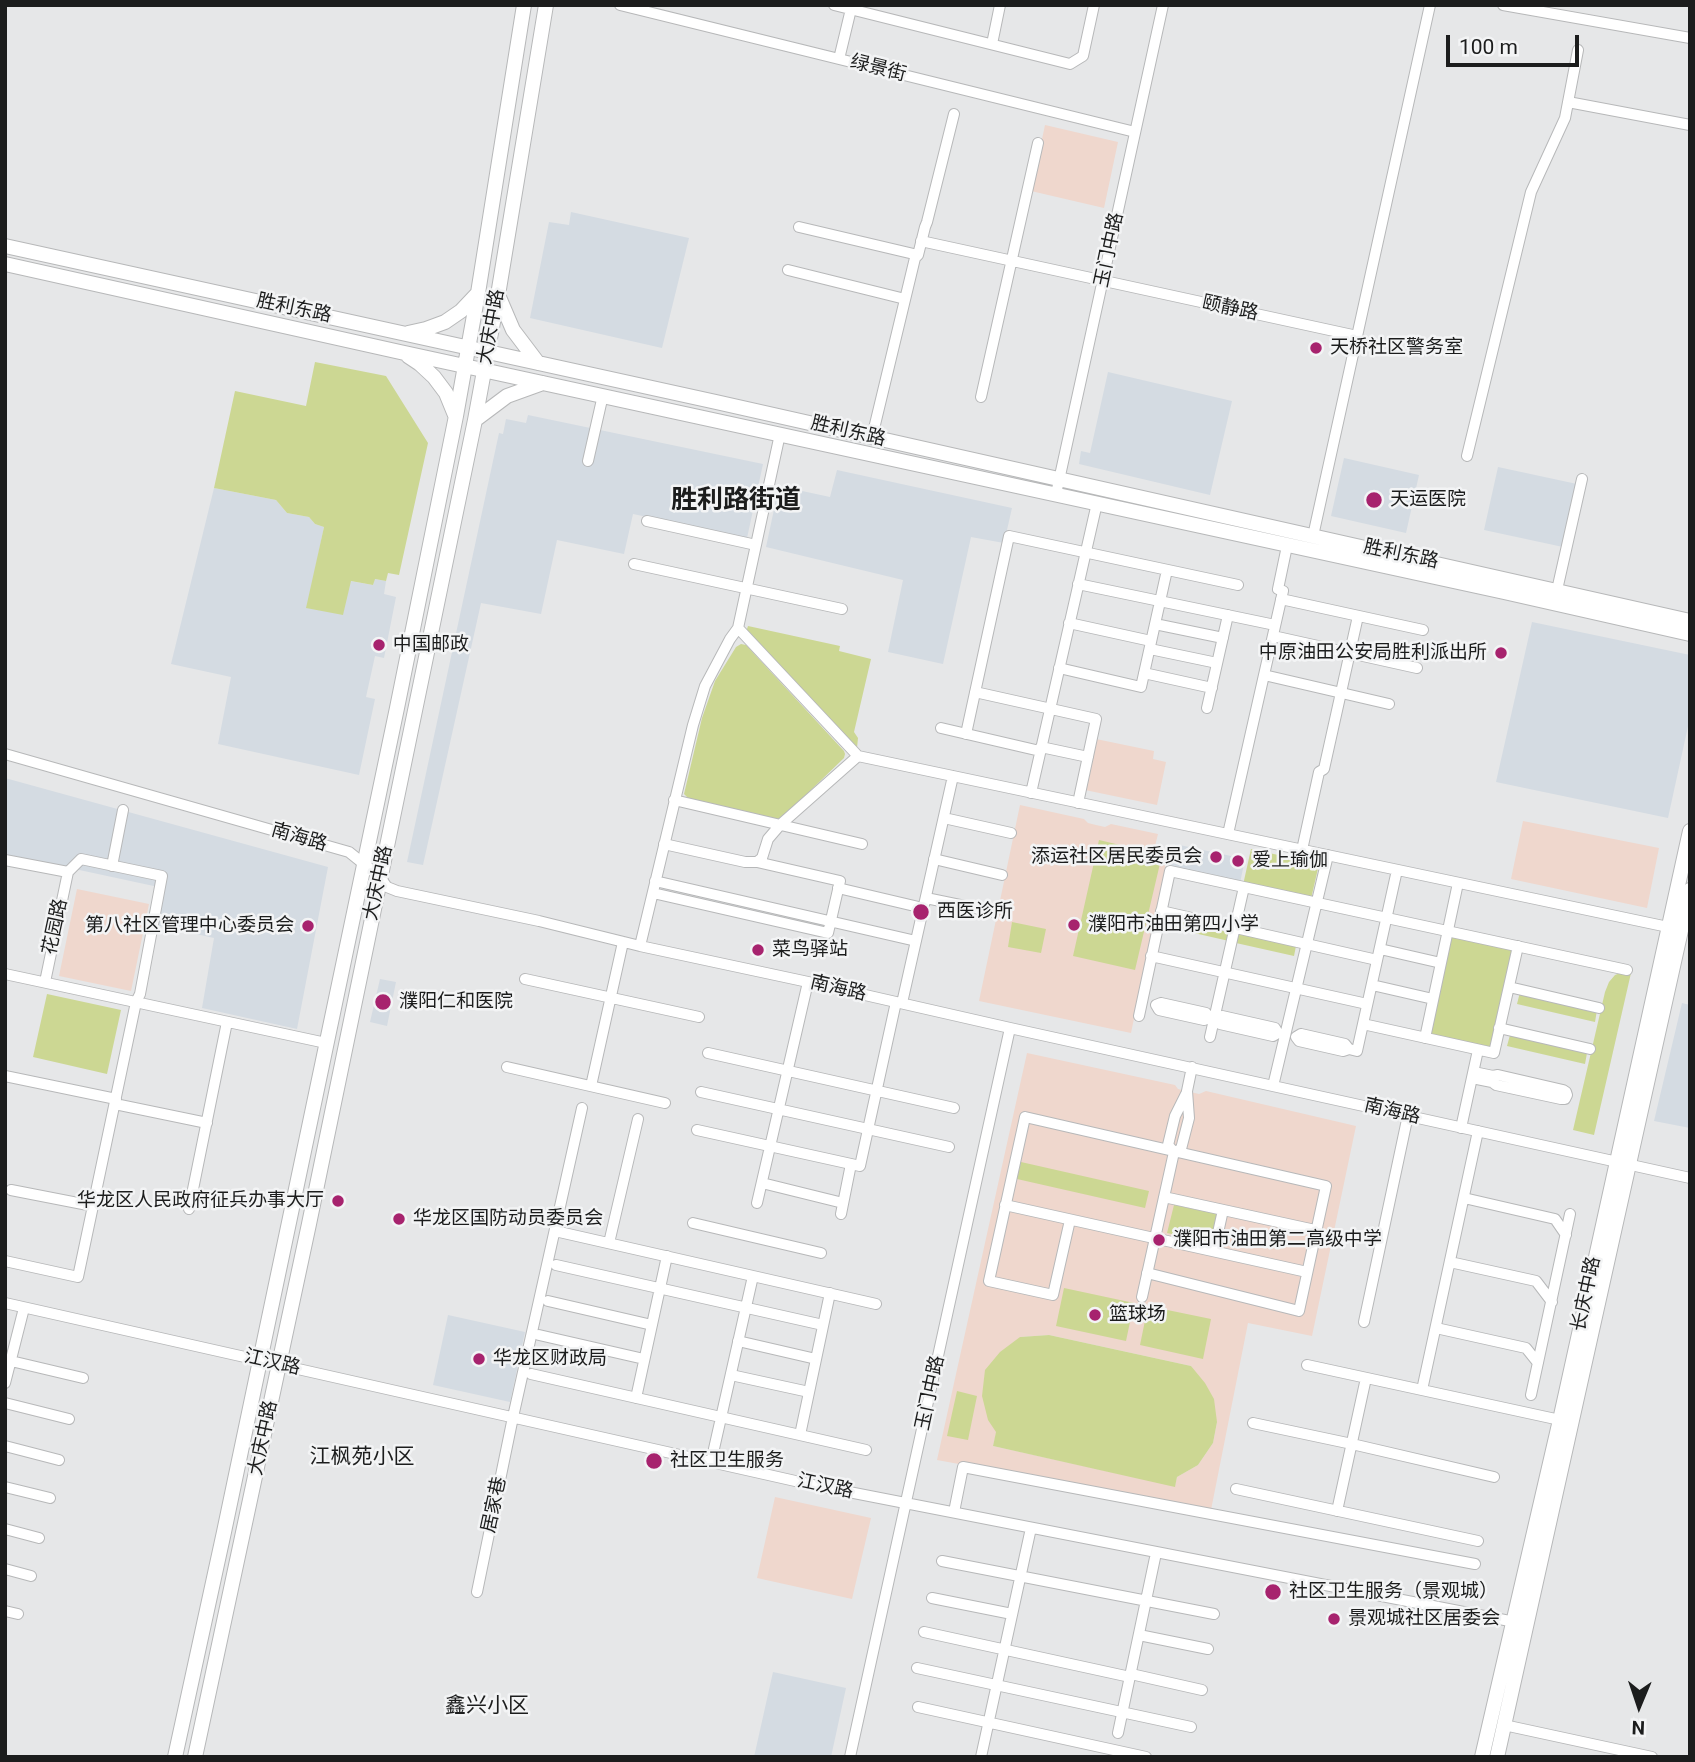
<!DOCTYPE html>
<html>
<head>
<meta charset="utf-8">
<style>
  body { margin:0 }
  #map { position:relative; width:1695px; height:1762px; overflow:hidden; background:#e6e7e8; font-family:Roboto,sans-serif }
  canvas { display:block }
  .frame { position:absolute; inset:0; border:7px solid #1c1d1d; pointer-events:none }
  .north { position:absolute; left:1604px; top:1671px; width:70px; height:70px; -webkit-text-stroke:5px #f3f4f5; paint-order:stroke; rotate:182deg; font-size:19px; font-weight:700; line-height:28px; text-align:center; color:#1c1d1d }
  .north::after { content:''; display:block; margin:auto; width:24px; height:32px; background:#1c1d1d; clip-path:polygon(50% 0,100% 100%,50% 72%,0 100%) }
  .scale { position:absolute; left:1446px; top:35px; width:133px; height:32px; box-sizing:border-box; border:4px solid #1c1d1d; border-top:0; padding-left:9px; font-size:21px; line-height:24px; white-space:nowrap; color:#1c1d1d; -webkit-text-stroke:5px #f3f4f5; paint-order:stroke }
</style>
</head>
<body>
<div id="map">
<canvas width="1695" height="1762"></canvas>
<div class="frame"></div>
<div class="north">N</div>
<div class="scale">100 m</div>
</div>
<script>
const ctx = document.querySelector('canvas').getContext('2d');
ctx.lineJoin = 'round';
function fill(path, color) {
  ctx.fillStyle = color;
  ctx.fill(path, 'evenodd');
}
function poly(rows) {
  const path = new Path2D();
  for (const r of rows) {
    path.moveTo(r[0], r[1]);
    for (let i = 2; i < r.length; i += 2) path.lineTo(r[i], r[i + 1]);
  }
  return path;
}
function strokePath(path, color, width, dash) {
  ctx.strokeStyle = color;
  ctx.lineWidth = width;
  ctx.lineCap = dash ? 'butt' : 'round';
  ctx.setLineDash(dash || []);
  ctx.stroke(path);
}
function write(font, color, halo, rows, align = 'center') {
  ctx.font = font + ' Roboto,"Noto Sans SC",sans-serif';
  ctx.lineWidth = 5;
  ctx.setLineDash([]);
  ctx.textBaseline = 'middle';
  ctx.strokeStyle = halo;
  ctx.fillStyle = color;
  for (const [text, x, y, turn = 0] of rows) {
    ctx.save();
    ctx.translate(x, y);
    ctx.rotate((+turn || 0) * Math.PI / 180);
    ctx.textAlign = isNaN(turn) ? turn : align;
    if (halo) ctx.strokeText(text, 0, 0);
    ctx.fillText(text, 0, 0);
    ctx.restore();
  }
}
const built = poly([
  [571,212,689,238,662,348,530,318,549,222,569,225],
  [1108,372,1232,401,1210,495,1079,464,1081,451,1090,453],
  [528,415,763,464,747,538,633,514,624,554,557,540,541,614,481,603,423,865,407,862,499,433,503,434,506,419,526,423],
  [1344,458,1419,475,1406,533,1331,516],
  [1498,467,1577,484,1563,547,1484,530],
  [837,470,1012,508,1004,543,971,537,943,664,888,652,903,580,766,547,779,486,830,497],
  [214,488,276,500,287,513,309,517,315,524,324,527,307,608,350,581,373,585,374,579,386,581,384,594,396,597,384,658,375,656,366,697,375,699,359,775,218,744,231,677,171,664],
  [1532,622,1690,655,1690,717,1668,818,1496,782],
  [5,778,328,867,297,1029,202,1008,214,938,155,925,163,888,5,854],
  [1175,844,1245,859,1240,883,1170,868],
  [380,979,396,982,387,1026,370,1022],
  [1682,1003,1690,1005,1690,1128,1654,1121],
  [448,1315,525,1332,510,1402,433,1385],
  [773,1672,846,1688,831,1757,754,1757]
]);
const education = poly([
  [1045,125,1118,142,1104,208,1031,191],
  [1096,739,1154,751,1153,759,1166,762,1157,805,1085,790],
  [1020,805,1084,819,1088,823,1096,825,1105,827,1111,824,1158,834,1155,846,1169,849,1131,1033,979,1001],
  [1523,821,1659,848,1647,908,1511,879],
  [77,889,149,904,131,991,59,976],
  [1027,1053,1175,1085,1178,1089,1199,1094,1206,1091,1356,1126,1312,1336,1248,1323,1211,1510,937,1460],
  [1049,1335,1191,1366,1217,1422,1213,1443,1198,1465,1177,1477,1175,1486,993,1446,1020,1337],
  [775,1497,871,1518,852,1599,757,1578]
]);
const green = poly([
  [315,362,386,376,428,443,399,575,388,573,386,581,375,579,373,585,351,581,343,615,306,608,324,527,315,524,309,517,287,513,276,500,214,488,235,391,306,406],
  [748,626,840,646,839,651,871,659,854,732,858,738,857,748,746,632],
  [741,644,746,645,844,751,845,754,844,758,782,818,777,819,688,798,684,794,702,718,715,681,736,647],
  [1099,840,1162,855,1135,970,1073,956],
  [1251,849,1319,864,1311,899,1243,885],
  [1174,917,1231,930,1229,941,1172,928],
  [1012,922,1046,929,1041,953,1008,947],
  [1238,933,1296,946,1294,956,1236,943],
  [1449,935,1512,948,1492,1047,1429,1034],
  [1623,972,1631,973,1594,1135,1573,1130,1605,992,1609,982,1615,975],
  [1520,992,1597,1010,1595,1022,1517,1004],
  [47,994,121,1010,107,1074,33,1057],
  [1510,1035,1587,1053,1585,1064,1507,1046],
  [1021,1162,1149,1191,1145,1208,1017,1179],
  [1174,1205,1218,1214,1212,1243,1167,1233],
  [1064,1288,1134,1303,1126,1341,1056,1326],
  [1148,1306,1211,1319,1203,1359,1140,1345],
  [1049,1335,1191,1366,1205,1383,1214,1399,1217,1422,1213,1443,1198,1465,1177,1477,1175,1487,993,1446,996,1432,988,1420,982,1396,985,1370,1000,1352,1020,1337],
  [957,1391,977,1396,968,1440,947,1436]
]);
const minor = poly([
  [620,5,1135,132],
  [834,5,1070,64,1083,56,1094,5],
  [1503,5,1690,38],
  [992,44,1000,5],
  [839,59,851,9],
  [1568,102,1690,125],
  [799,227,918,255],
  [921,241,1357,336],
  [788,270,905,299],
  [981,397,1038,143],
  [872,437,915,258,918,255,925,227,927,222,954,114],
  [1467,456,1531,192,1565,118,1578,50],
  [588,461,603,395],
  [1056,494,1163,5],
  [647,521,756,545],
  [1313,536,1430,5],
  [634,564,842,609],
  [1078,584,1275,625],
  [1557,590,1582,479],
  [1281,599,1423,630],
  [1069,623,1151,641],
  [1155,624,1223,638],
  [738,628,858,756,1668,927],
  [1273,636,1417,668],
  [1150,649,1217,663],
  [1059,668,1141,687,1167,570],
  [1144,673,1212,688],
  [1264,675,1389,704],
  [975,692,1096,719,1078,803],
  [1207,708,1228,615],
  [941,728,1040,751],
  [966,734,1009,536,1238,585],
  [1041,747,1088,757],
  [5,754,349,852,380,877,387,887,397,891,539,921,640,946,808,982,1010,1028,1690,1178],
  [1031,793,1097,503],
  [674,800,862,844],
  [944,818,1011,833],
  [1228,834,1283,591,1278,589,1287,546],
  [664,844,745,862,757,862,762,858,768,839,780,825,858,756],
  [1302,850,1319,772,1324,769,1358,616],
  [934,859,1002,875],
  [5,860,68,872],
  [112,866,123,810],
  [655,881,916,941],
  [838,888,923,908],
  [653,893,828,933,840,881,757,862],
  [926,898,994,912],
  [1161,911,1377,960],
  [640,946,693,725,705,686,730,639,738,628,780,434],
  [1380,949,1441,963],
  [1151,956,1367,1004],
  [5,974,326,1043],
  [525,979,699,1017],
  [45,982,68,872],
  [1372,985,1433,999],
  [1509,987,1599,1008],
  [902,1003,953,776],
  [1161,1003,1206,1013,1209,1018,1204,1020,1159,1010,1156,1005,1161,1003],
  [1139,1016,1170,871,1627,970],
  [1222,1016,1275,1028,1278,1033,1273,1036,1220,1024,1217,1019,1222,1016],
  [1363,1024,1494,1053,1518,946],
  [1499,1028,1590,1049],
  [1301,1034,1345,1044,1349,1049,1343,1051,1299,1041,1296,1037,1301,1034],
  [1210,1037,1244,887],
  [1425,1038,1458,883],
  [1349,1049,1357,1051,1397,870],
  [708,1053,954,1108],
  [507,1067,665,1103],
  [5,1076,116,1099],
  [1472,1078,1492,1082,1496,1085,1561,1099,1565,1099,1567,1095,1566,1092,1563,1090,1498,1075,1493,1076,1474,1072],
  [591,1086,623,942],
  [1273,1086,1328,855],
  [701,1092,949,1147],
  [115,1104,207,1123],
  [1461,1128,1478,1050],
  [697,1130,851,1164],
  [1174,1152,1168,1145,1175,1116,1186,1094],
  [762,1183,843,1203],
  [11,1190,93,1206],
  [1164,1197,1315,1230],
  [1464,1198,1555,1219,1566,1235],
  [757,1203,808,982],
  [1005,1205,1307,1272],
  [189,1209,227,1022],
  [841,1214,851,1164,860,1166,896,1002],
  [1070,1220,1053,1295,989,1281,1025,1117,1326,1186,1299,1311,1147,1273],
  [693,1223,821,1253],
  [555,1231,876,1304],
  [609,1243,638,1119],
  [1214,1251,1223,1210],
  [5,1261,78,1277,136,1002,140,994,162,876,81,859,68,872],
  [1450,1262,1536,1281,1552,1302],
  [556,1265,823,1325],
  [1142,1297,1174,1152,1181,1149,1189,1118,1187,1091,1192,1067],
  [548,1301,652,1325],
  [5,1303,813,1485,1520,1623],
  [1364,1322,1408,1115],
  [1436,1328,1526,1348,1538,1363],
  [539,1335,644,1359],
  [738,1341,816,1359],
  [11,1361,83,1378],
  [1307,1365,1560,1420],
  [531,1374,866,1450],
  [731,1375,809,1392],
  [5,1383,24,1308],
  [1422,1390,1478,1131],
  [1531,1395,1570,1214],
  [636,1398,667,1256],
  [5,1403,69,1419],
  [1253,1423,1352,1444,1494,1477],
  [800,1435,830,1293],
  [5,1446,59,1460],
  [711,1462,753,1276],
  [5,1487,50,1498],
  [1236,1489,1478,1541],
  [1337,1511,1366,1378],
  [954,1512,963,1467,1475,1564],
  [5,1529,39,1538],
  [942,1561,1214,1614],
  [5,1569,31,1576],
  [477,1592,513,1417,582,1108],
  [932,1598,1012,1614],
  [5,1611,18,1614],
  [924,1632,1130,1677],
  [1139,1635,1208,1649],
  [917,1668,1191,1727],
  [1131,1674,1202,1690],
  [918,1707,1146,1757],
  [1504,1725,1652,1757],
  [1118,1733,1156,1553],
  [850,1757,1010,1028],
  [981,1757,1031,1528]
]);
const major = poly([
  [5,246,716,402,1690,621],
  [5,264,400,352,1504,592,1690,634],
  [498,295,513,330,538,363],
  [408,333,426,329,445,322,461,311,478,293],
  [408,356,420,364,434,377,446,393,455,415],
  [475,420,507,396,543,383],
  [175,1757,224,1532,397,708,456,416,478,293,524,5],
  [195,1757,309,1224,475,420,498,295,546,5],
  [1482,1757,1560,1420,1690,831],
  [1497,1757,1690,890]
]);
const markers = [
  [1316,348,7,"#a7236e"],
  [1374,500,9,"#a7236e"],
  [379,645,7,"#a7236e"],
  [1501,653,7,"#a7236e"],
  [1216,857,7,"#a7236e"],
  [1238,861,7,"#a7236e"],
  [921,912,9,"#a7236e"],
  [1074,925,7,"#a7236e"],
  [308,926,7,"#a7236e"],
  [758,950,7,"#a7236e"],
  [383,1002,9,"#a7236e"],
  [338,1201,7,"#a7236e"],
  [399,1219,7,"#a7236e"],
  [1159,1240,7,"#a7236e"],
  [1095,1315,7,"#a7236e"],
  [479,1359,7,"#a7236e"],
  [654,1461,9,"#a7236e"],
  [1273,1592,9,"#a7236e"],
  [1334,1619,7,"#a7236e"]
];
const streetNames = [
  ["绿景街",878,69,14],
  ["玉门中路",1110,250,-78],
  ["胜利东路",294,309,12],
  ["颐静路",1230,309,12],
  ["大庆中路",492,327,-80],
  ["胜利东路",848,432,13],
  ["胜利东路",1401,555,12],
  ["南海路",299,838,16],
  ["大庆中路",379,883,-78],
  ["花园路",56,927,-78],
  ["南海路",838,989,13],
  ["南海路",1392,1112,13],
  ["长庆中路",1587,1294,-78],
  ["江汉路",272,1363,13],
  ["玉门中路",931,1393,-78],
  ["大庆中路",264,1438,-78],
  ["江汉路",825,1487,12],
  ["居家巷",495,1505,-78]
];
const poiNames = [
  ["天桥社区警务室",1330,348],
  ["天运医院",1390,500],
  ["中国邮政",393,645],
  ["中原油田公安局胜利派出所",1487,653,"right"],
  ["添运社区居民委员会",1202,857,"right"],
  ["爱上瑜伽",1252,861],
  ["西医诊所",937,912],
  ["濮阳市油田第四小学",1088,925],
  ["第八社区管理中心委员会",294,926,"right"],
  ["菜鸟驿站",772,950],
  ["濮阳仁和医院",399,1002],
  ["华龙区人民政府征兵办事大厅",324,1201,"right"],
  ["华龙区国防动员委员会",413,1219],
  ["濮阳市油田第二高级中学",1173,1240],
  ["篮球场",1109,1315],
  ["华龙区财政局",493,1359],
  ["社区卫生服务",670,1461],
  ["社区卫生服务（景观城）",1289,1592],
  ["景观城社区居委会",1348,1619]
];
const neighbourhoodNames = [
  ["江枫苑小区",362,1458],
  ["鑫兴小区",487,1707]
];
const districtNames = [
  ["胜利路街道",736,501]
];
fill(built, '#d4dbe2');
fill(education, '#efd7cd');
fill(green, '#ccd793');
strokePath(minor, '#b7b8b9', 12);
strokePath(major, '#b7b8b9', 16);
strokePath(minor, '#fff', 10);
strokePath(major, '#fff', 14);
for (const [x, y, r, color] of markers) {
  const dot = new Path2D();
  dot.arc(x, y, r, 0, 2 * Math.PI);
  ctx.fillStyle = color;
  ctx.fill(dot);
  strokePath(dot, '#f3f4f5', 2.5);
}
write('19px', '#1c1d1d', '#f3f4f5', streetNames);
write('19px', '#1c1d1d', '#f3f4f5', poiNames, 'left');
write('21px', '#1c1d1d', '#f3f4f5', neighbourhoodNames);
write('bold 26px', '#1c1d1d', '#f3f4f5', districtNames);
</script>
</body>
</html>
